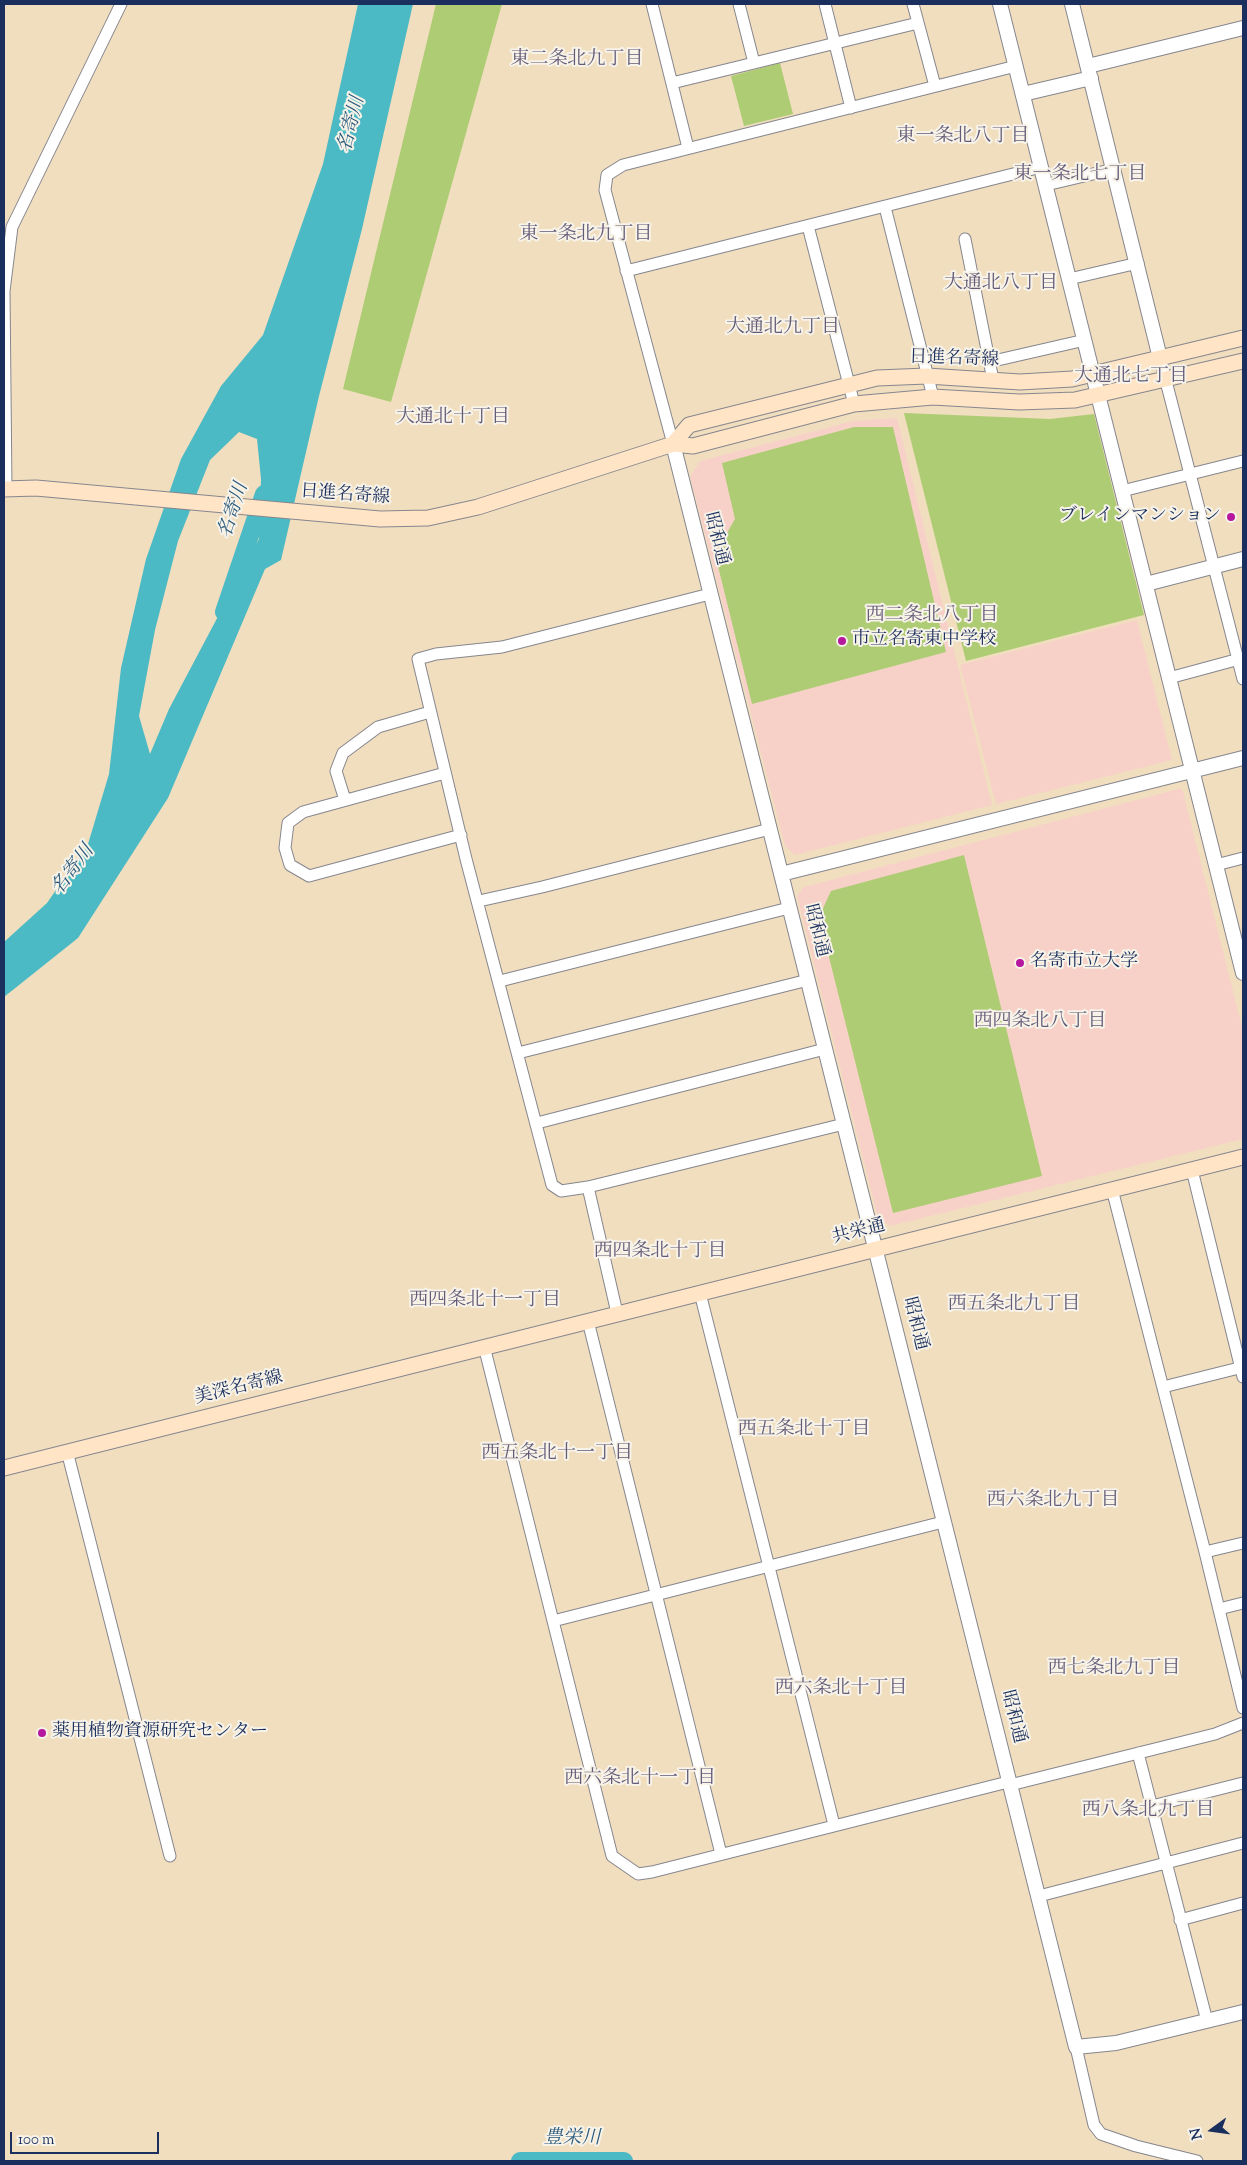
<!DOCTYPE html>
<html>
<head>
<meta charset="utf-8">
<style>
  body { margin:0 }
  #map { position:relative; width:1247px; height:2165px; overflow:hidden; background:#f1debf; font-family:"Sorts Mill Goudy",serif }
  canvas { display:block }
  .frame { position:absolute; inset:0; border:5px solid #1b2f5e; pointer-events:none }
  .north { position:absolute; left:1187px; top:2105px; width:50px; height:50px; -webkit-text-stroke:4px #f7f3e8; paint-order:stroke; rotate:256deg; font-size:14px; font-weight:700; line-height:20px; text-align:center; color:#1b2f5e }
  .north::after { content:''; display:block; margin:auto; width:18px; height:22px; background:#1b2f5e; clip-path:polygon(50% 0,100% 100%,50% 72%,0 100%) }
  .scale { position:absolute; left:10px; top:2132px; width:149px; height:22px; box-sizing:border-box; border:2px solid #1b2f5e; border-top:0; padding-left:6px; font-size:15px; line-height:18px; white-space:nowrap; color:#1b2f5e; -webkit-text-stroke:4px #f7f3e8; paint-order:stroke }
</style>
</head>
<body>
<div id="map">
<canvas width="1247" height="2165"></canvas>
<div class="frame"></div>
<div class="north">N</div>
<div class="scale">100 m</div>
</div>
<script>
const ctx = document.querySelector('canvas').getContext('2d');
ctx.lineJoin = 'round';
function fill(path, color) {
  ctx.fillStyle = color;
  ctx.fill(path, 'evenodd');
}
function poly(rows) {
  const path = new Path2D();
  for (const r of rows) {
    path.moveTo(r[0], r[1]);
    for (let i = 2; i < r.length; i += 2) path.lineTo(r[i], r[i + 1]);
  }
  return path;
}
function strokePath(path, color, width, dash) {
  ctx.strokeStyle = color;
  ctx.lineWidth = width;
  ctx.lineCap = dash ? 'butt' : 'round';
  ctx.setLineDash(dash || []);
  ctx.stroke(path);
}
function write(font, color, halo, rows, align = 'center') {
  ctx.font = font + ' "Sorts Mill Goudy","Noto Serif JP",serif';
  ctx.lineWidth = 4;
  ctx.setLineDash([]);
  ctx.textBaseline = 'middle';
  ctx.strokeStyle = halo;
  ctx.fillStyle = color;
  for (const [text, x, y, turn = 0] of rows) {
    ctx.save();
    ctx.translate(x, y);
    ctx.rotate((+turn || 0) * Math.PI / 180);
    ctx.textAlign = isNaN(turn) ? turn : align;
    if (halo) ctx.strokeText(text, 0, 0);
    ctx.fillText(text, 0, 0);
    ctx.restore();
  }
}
const built = poly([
  [897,418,992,805,795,855,785,846,690,476,700,461,853,421],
  [1137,620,1172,760,996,804,960,665],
  [1182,788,1243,1031,1243,1139,890,1226,878,1218,797,896,804,887]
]);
const green = poly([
  [436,4,502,4,391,402,343,389],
  [780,63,793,114,744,126,731,76],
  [904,413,1050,419,1094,414,1144,615,966,661],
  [854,427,893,427,946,652,752,704,715,554,735,519,722,463],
  [964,855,1042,1176,893,1213,819,917,831,891]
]);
const water = poly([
  [358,4,413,4,362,229,319,396,281,560,265,569,168,798,78,938,4,997,4,942,47,903,88,844,109,774,121,668,146,559,181,459,221,386,263,335,323,164],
  [239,432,257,439,261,479,259,539,169,709,150,754,139,716,155,630,178,541,210,460]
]);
const river = poly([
  [224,612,264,494],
  [520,2161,624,2161]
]);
const minor = poly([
  [652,4,688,148],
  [739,4,754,63],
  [825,4,851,108],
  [913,4,935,86],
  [672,83,918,23],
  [1046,185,1114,169],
  [885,207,933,397],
  [808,226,854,404],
  [965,239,993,380],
  [626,271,1041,167],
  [1069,279,1138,263],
  [1160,358,1243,679],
  [989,362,1085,340],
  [673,444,605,190,607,175,623,165,1016,66],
  [6,489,4,291,12,227,121,4],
  [1122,491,1243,461],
  [710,594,502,647,436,654,418,659,466,859,552,1185,561,1191,588,1187,844,1124],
  [1169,678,1243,658],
  [445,773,303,812,288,823,285,848,290,865,309,876,461,835],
  [345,800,336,771,343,753,378,727,430,712],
  [1216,865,1243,858],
  [479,901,542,887,770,829],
  [500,981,789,908],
  [518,1053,808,980],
  [537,1123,825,1049],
  [1192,1170,1243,1377],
  [588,1187,617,1313],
  [1112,1189,1205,1552],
  [700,1293,834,1825],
  [588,1321,721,1854],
  [484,1346,612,1856,638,1874,652,1872,1008,1782],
  [1163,1387,1243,1367],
  [67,1451,170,1856],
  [1243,1543,1205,1552,1243,1708],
  [1219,1609,1243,1603],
  [553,1621,943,1522],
  [1138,1753,1207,2021],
  [1010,1785,1215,1734,1243,1723],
  [1152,1806,1243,1783],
  [1039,1896,1243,1843],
  [1180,1920,1243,1903],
  [1076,2047,1094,2125,1101,2134,1136,2146,1197,2161]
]);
const tertiary = poly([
  [1000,4,1243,973],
  [1072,4,1160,358],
  [1088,66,1243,28],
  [1023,94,1091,78],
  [673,444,1076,2047,1116,2043,1243,2012],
  [1146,584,1243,559],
  [781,874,1243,758]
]);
const secondary = poly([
  [673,444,689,425,877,378,927,376,1020,382,1072,379,1243,338],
  [4,489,36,488,380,519,428,518,478,507,673,444,693,446,854,404,933,397,1019,402,1075,400,1243,361],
  [4,1468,1243,1157]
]);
const markers = [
  [1231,517,5,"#b5179e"],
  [842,641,5,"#b5179e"],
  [1020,963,5,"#b5179e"],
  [42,1733,5,"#b5179e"]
];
const streetNames = [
  ["日進名寄線",954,360,2],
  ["日進名寄線",345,496,4],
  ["昭和通",715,539,76],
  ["昭和通",815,931,76],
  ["共栄通",859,1233,-14],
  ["昭和通",914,1324,76],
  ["美深名寄線",239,1389,-14],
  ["昭和通",1012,1717,76]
];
const poiNames = [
  ["ブレインマンション",1221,517,"right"],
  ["市立名寄東中学校",852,641],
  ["名寄市立大学",1030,963],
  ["薬用植物資源研究センター",52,1733]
];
const neighbourhoodNames = [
  ["東二条北九丁目",577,61],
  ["東一条北八丁目",963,138],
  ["東一条北七丁目",1080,176],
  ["東一条北九丁目",586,236],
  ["大通北八丁目",1001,285],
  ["大通北九丁目",783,329],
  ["大通北七丁目",1131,378],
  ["大通北十丁目",453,419],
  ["西二条北八丁目",932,617],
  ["西四条北八丁目",1040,1023],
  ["西四条北十丁目",660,1253],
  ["西四条北十一丁目",485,1302],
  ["西五条北九丁目",1014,1306],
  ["西五条北十丁目",804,1431],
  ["西五条北十一丁目",557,1455],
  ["西六条北九丁目",1053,1502],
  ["西七条北九丁目",1114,1670],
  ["西六条北十丁目",841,1690],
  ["西六条北十一丁目",640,1780],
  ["西八条北九丁目",1148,1812]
];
const waterNames = [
  ["名寄川",353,125,-76],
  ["名寄川",235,511,-72],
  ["名寄川",74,871,-53],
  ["豊栄川",572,2140]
];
fill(built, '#f7d1c8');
fill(green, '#adcc73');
fill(water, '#4cbac4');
strokePath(river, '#4cbac4', 18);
strokePath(minor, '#86868e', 13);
strokePath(tertiary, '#86868e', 16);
strokePath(secondary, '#86868e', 17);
strokePath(minor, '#fff', 11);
strokePath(tertiary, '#fff', 14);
strokePath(secondary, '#ffe4c6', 15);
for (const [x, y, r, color] of markers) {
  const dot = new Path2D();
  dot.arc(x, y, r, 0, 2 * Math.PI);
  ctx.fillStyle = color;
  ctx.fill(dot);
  strokePath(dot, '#f7f3e8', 2);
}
write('18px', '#1b2f5e', '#f7f3e8', streetNames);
write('18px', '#1b2f5e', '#f7f3e8', poiNames, 'left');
write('19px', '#635b78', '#f7f3e8', neighbourhoodNames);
write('italic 19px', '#2a597d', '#f7f3e8', waterNames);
</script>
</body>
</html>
